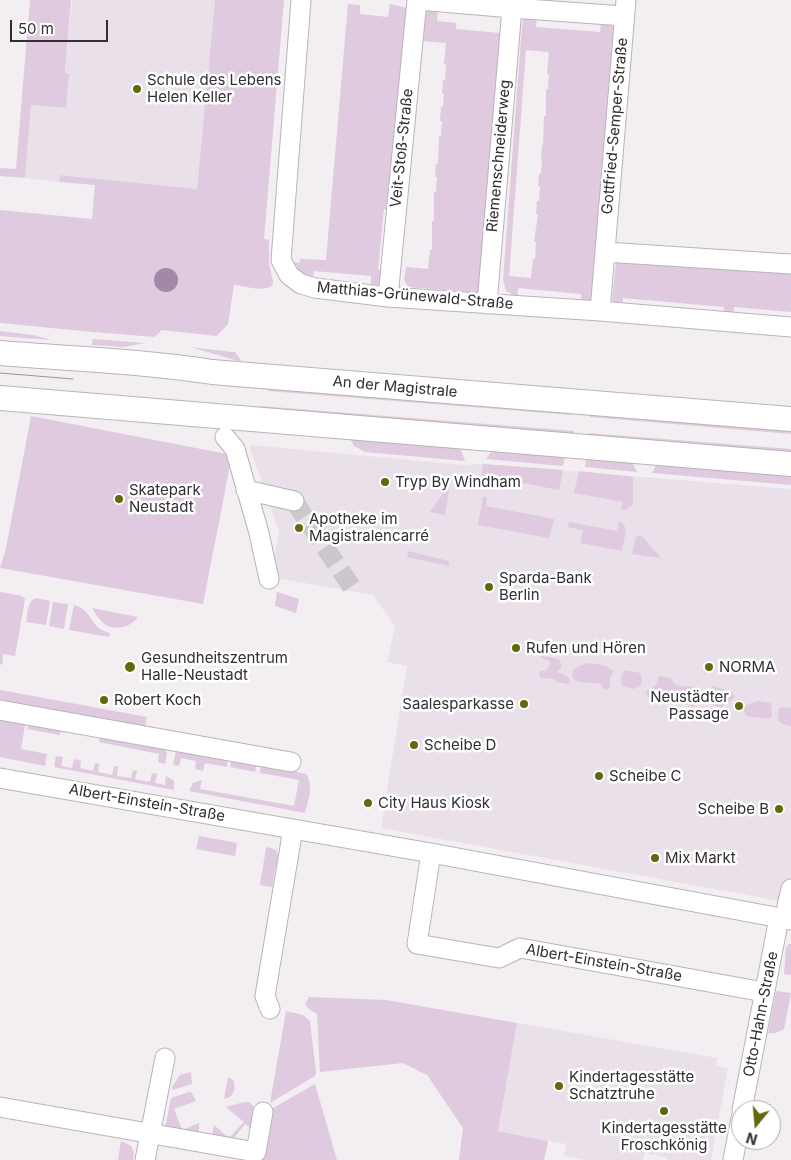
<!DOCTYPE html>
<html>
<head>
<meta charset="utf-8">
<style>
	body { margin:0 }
	#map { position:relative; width:791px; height:1160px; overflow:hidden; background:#f2eef2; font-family:Inter,sans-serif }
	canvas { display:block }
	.north { position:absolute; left:731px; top:1100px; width:50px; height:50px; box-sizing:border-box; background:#fff; border:1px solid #adacad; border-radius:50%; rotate:197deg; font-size:14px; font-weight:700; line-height:20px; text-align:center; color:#312f31 }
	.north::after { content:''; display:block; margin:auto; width:18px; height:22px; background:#63690b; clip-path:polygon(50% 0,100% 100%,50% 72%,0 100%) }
	.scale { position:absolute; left:10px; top:20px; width:98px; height:22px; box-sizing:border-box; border:2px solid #312f31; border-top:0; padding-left:6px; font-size:15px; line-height:18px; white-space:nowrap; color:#312f31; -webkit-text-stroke:4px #fff; paint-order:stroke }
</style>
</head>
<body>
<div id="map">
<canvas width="791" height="1160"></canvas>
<div class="north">N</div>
<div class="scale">50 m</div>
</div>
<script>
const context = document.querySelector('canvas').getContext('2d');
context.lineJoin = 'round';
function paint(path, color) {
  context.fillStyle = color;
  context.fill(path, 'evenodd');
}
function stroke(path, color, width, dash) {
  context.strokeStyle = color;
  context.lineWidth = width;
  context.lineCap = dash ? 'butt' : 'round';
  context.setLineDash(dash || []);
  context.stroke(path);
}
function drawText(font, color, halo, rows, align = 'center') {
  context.font = font + ' Inter,sans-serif';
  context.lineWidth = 5;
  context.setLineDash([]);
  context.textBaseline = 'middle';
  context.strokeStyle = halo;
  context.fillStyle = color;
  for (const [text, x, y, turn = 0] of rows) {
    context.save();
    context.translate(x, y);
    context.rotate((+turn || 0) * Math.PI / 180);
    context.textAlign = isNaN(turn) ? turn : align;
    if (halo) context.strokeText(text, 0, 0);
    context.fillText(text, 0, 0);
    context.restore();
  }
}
const built = new Path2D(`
	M72,0h143l-18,189 -137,-14 -1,7 -34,-4 6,-73 35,3 3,-34h-4z
	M249,445l215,20 19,-1 308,25v414l-410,-75 26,-162 -20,-4 8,-36 -22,-31 -102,-18 8,-45z
	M517,1023l200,35 -1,8 12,2 -17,92h-44v-2l-22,-5 -2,7h-57l-22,-4 2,-12 -68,-13z`);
const green = new Path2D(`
	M30,0h41l-6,73 4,1 -3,34 -35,-3 -6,73 -25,-2v-8l16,1z
	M215,0h69l-20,239 5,1v24l4,18 -1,4c-10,6 -27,0 -38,-1l-6,39 -11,12 -55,-6 -8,7 -72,-6 -82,-8v-113l92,9 3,-34 -36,-3 1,-7 137,14z
	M348,4l12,1v9l28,3 2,-13 22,5 -20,201 -8,-1 -6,61 8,2 -1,9 -6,4 -8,-1v-8l-57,-5 -1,9 -11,-7 -9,-11 7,1v-4l26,1z
	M427,8l11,1 -1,12 19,2v6l44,4 -18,260 -74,-6 -4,-7 2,-13 22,2 2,-19 2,-1v-28h2v-29h2l1,-15h-2l1,-13h2l1,-28h2l1,-15h-2l1,-14h2l1,-13 -2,-1 1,-13h2l1,-15 -2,-1 2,-21 -23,-2z
	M528,16l9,1 -1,10 64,5 1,-11 11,4 4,7 -21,263 -5,7 -9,1v-9l-63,-6 -1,9 -11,-6 -3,-11 19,-254 1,-6zM526,50l23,2 -2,22h2l-1,15h-2v27h-2l-1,29h-1l-1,13h1l-1,15 -2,1 -1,12 2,1 -1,14h-2l-1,13 2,1 -4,26 2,1 -1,17h-2l-2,19 -22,-2z
	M621,257l170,12v43l-57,-5 -1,11 -9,-1v-10l-101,-9 -1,10 -6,-3 -4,-5 4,-38z
	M0,331l33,4 18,5 -51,-4z
	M93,339l52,4 -21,4 -32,-2z
	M190,347l42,5h3l7,10z
	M269,385l305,24 -1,6 -305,-24z
	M261,406l313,25v7l-314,-25z
	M591,409l200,17v8l-201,-17z
	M31,416l201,39 -29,149 -203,-36 6,-20z
	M588,433l203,16v6l-203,-16z
	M350,438l9,2 101,8 5,13 -100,-9 -11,-6z
	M495,450l70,6 -2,10 -77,-7 5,-7z
	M586,458l46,4 5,10 -52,-5z
	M658,462l133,12v11l-139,-12z
	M483,464l80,6 -4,20 -67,-13 -2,9 -5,-2 -4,-5z
	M579,471l54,6v28l-7,5h-5l2,-8 -49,-9z
	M446,489l3,1 -4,25 -15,-3z
	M483,497h4l-1,9 68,13 -5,19 -71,-13z
	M619,521l5,4 2,5 -4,21 -42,-8 3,-13 -15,-3 1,-5 48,9z
	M641,535l20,23 -29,-4 4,-17z
	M408,551l41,10v5l-42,-9z
	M0,592l22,4 3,3 -10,57 -12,-2 -1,11 -2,-1z
	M277,592l22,7 -3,14 -21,-7z
	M36,598l14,3 -4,24 -20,-3c2,-9 1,-21 10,-24z
	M53,602l15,2 -4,25 -15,-3z
	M74,605c18,4 16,24 36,28l-1,4 -40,-7z
	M92,608l46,9c-7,11 -26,15 -36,5 -4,-4 -7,-9 -10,-14z
	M541,656l18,3 3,7 -5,6 10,4 3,4 -1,4 -11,-2 -4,-3 -13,-1 -2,-3 1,-4h6l5,-8 -3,-3 -7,-2z
	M588,663c10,1 18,2 26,8l-4,7v9l-2,3 -5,-2 -2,-4c-11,-3 -21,2 -29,-7l1,-7 6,-4z
	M625,670l15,3 2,7 -2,6 -6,3 -12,-3 -1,-9z
	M659,676l12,2c5,13 18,5 28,11 0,7 0,14 -6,18l-10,-4 -34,-4 -3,-7 10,-7z
	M712,686l18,5 5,5 -2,3 -13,9 -10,-4 -1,-3 2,-2 7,2 3,-8 -4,-3 -7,-1z
	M0,690l147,27 -3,14 -144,-27z
	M758,701l13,2 1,11 -2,5 -24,-3 -3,-7 1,-3z
	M783,707l8,1v18l-9,-2 -4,-4 1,-11z
	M0,715l26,5 -5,29 26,5 -2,12 -45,-9z
	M29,723l32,6 -1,6 -33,-6z
	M100,736l64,11 3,6 -2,11 -7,-2 1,-8 -60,-12z
	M178,749l50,8 -1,10 -22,-4 -2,8 -8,-2 1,-8 -15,-3 -2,8 -6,-1 2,-11z
	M56,756l7,1 -2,9 11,2 2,-9 7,2 -1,7 13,3 2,-8 4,1 -1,8 14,3 2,-9 4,1 -1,9 14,2 2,-8 4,1 -2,8 15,3 2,-9 5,1 -2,9 10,2 1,-9 8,5v9l-120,-23z
	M231,758l26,5 -2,9 -25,-5z
	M261,764l45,10c8,11 2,27 -1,39l-116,-22 4,-8 9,-3 -2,9 94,17 5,-26 -39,-7z
	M199,836l38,7 -2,13 -39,-7z
	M268,847l8,3 2,5 -6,32 -12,-2 6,-37z
	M789,944h2v31l-7,-1 2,-26z
	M776,991l15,2 -7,36c-6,3 -9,5 -16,4z
	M309,997l77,3 131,23 -19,108 50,10 -4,19h-85l4,-32 -36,-53 -24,-12 -83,9 -3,-58 -8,-5 -4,-5z
	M286,1011l17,4 7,6 6,52 -1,3 -45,27z
	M191,1072l1,12 -19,6 -1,-3 8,-12z
	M228,1077l6,4c2,9 -1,17 -10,18z
	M315,1084l22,76h-81l10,-48z
	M189,1092h2l5,9 -22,8 8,21 17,-7v10l-34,-5 6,-30z
	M244,1102h5l8,8 -1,23 -11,-9 -16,20 -17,-8 2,-11 15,13 15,-16 -18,-15z
	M121,1141l10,5 3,7 -1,7h-15z`);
const water = new Path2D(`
	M154 280a12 12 0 1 1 24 0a12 12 0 1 1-24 0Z`);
const minorTunnel = new Path2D(`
	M294,501l61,91`);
const minor = new Path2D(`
	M301,0l-20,260 8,15 12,9 14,4 73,9 212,14 191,16
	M419,0l93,8 112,8
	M605,252l186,12
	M388,297l29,-297
	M487,304l25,-296
	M600,311l26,-311
	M225,437l10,12 24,84 10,46
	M246,490l48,11
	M0,710l291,52
	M0,778l431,75 360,67
	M431,853l-14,91 82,14 21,-10 244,44
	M787,906l4,-17
	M270,1009l-5,-13 28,-167
	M0,1107l256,45 7,-40
	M742,1110l37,-192
	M145,1160l20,-102
	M733,1160l8,-42`);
const major = new Path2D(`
	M0,353c71,6 142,8 212,19l579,47
	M0,398l791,66`);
const tram = new Path2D(`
	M0,373l73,6`);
const markers = [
	[137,89,5,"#63690b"],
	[385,482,5,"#63690b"],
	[119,499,5,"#63690b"],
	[299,528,5,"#63690b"],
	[489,587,5,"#63690b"],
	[516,648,5,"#63690b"],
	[130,667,6,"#63690b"],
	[709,667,5,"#63690b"],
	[104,700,5,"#63690b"],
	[524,704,5,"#63690b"],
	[739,706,5,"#63690b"],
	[414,745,5,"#63690b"],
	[599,776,5,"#63690b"],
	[368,803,5,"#63690b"],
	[779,809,5,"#63690b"],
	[655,858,5,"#63690b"],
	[559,1086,5,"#63690b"],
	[664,1111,5,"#63690b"]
];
const poiNames = [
	["Schule des Lebens",147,80],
	["Helen Keller",147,97],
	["Tryp By Windham",395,482],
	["Skatepark",129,490],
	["Neustadt",129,507],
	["Apotheke im",309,519],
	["Magistralencarré",309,536],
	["Sparda-Bank",499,578],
	["Berlin",499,595],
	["Rufen und Hören",526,648],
	["Gesundheitszentrum",141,658],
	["Halle-Neustadt",141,675],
	["NORMA",719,667],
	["Neustädter",729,697,"right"],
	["Passage",729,714,"right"],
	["Robert Koch",114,700],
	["Saalesparkasse",514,704,"right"],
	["Scheibe D",424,745],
	["Scheibe C",609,776],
	["City Haus Kiosk",378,803],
	["Scheibe B",769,809,"right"],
	["Mix Markt",665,858],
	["Kindertagesstätte",569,1077],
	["Schatztruhe",569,1094],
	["Kindertagesstätte",664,1128,"center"],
	["Froschkönig",664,1145,"center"]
];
const streetNames = [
	["Gottfried-Semper-Straße",615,126,-85],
	["Veit-Stoß-Straße",402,148,-84],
	["Riemenschneiderweg",499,156,-85],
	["Matthias-Grünewald-Straße",415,296,5],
	["An der Magistrale",395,387,5],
	["Albert-Einstein-Straße",147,803,10],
	["Albert-Einstein-Straße",604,963,10],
	["Otto-Hahn-Straße",761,1014,-79]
];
paint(built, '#e9e0ea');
paint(green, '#dfcae0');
paint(water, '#a588a8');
stroke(minorTunnel, '#cbc8cb', 19, [19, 9]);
stroke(minor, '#b8b4b8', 21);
stroke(major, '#b8b4b8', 26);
stroke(minor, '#fff', 19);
stroke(major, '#fff', 24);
stroke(tram, '#999699', 1);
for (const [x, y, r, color] of markers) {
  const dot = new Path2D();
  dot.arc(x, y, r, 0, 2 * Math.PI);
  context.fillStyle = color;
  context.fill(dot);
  stroke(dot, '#fff', 2);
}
drawText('15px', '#312f31', '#fff', poiNames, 'left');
drawText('15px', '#312f31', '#fff', streetNames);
</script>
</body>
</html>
